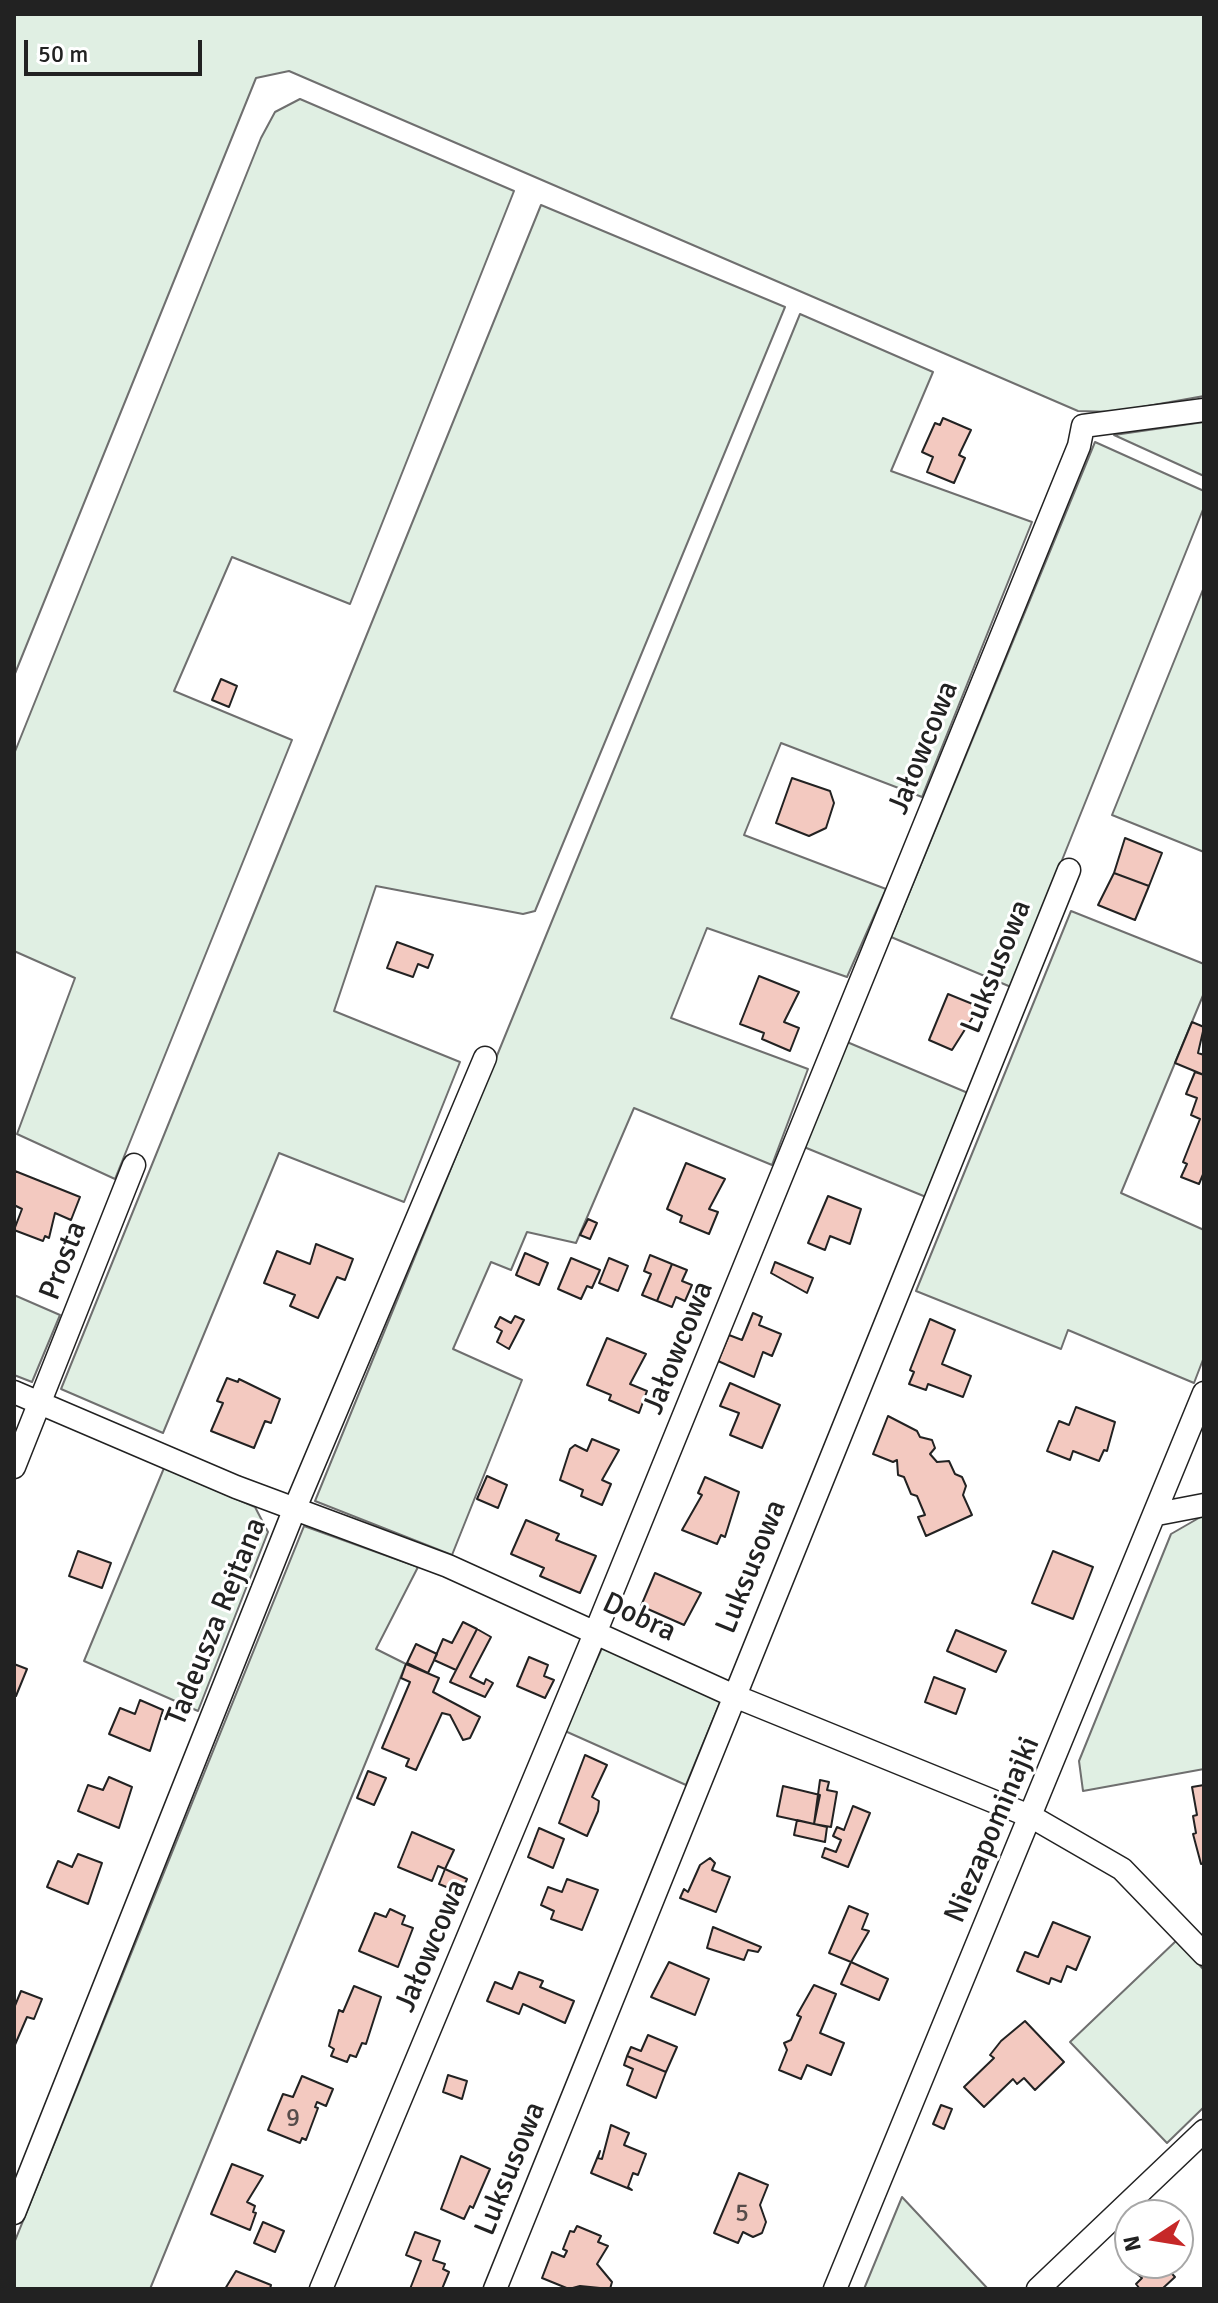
<!DOCTYPE html>
<html>
<head>
<meta charset="utf-8">
<style>
	body { margin:0 }
	#map { position:relative; width:1218px; height:2303px; overflow:hidden; background:#fff; font-family:Signika,sans-serif }
	canvas { display:block }
	.frame { position:absolute; inset:0; border:16px solid #222; pointer-events:none }
	.north { position:absolute; left:1114px; top:2199px; width:80px; height:80px; box-sizing:border-box; background:#fff; border:2px solid #a7a7a7; border-radius:50%; rotate:258deg; font-size:22px; font-weight:700; line-height:32px; text-align:center; color:#222 }
	.north::after { content:''; display:block; margin:auto; width:28px; height:36px; background:#c62828; clip-path:polygon(50% 0,100% 100%,50% 72%,0 100%) }
	.scale { position:absolute; left:24px; top:40px; width:178px; height:36px; box-sizing:border-box; border:4px solid #222; border-top:0; padding-left:10px; font-size:24px; line-height:28px; white-space:nowrap; color:#222; -webkit-text-stroke:6px #fff; paint-order:stroke }
</style>
</head>
<body>
<div id="map">
<canvas width="1218" height="2303"></canvas>
<div class="frame"></div>
<div class="north">N</div>
<div class="scale">50 m</div>
</div>
<script>
const context = document.querySelector('canvas').getContext('2d');
context.lineJoin = 'round';
function paint(path, color) {
  context.fillStyle = color;
  context.fill(path, 'evenodd');
}
function stroke(path, color, width, dash) {
  context.strokeStyle = color;
  context.lineWidth = width;
  context.lineCap = dash ? 'butt' : 'round';
  context.setLineDash(dash || []);
  context.stroke(path);
}
function drawText(font, color, halo, rows, align = 'center') {
  context.font = font + ' Signika,sans-serif';
  context.lineWidth = 6;
  context.setLineDash([]);
  context.textBaseline = 'middle';
  context.strokeStyle = halo;
  context.fillStyle = color;
  for (const [text, x, y, turn = 0] of rows) {
    context.save();
    context.translate(x, y);
    context.rotate((+turn || 0) * Math.PI / 180);
    context.textAlign = isNaN(turn) ? turn : align;
    if (halo) context.strokeText(text, 0, 0);
    context.fillText(text, 0, 0);
    context.restore();
  }
}
const green = new Path2D(`
	M14,14h1190v382l-90,16 -36,-1 -789,-340 -33,7 -242,598z
	M300,99l214,92 -164,413 -118,-47 -58,134 118,49 -177,439 -98,-45 58,-156 -61,-27v-197l247,-616 14,-26z
	M541,205l244,102 -250,604 -12,3 -147,-28 -42,125 126,51 -56,140 -125,-49 -116,280 -102,-44z
	M800,314l133,58 -42,99 141,51 -110,275 -141,-54 -37,92 142,54 -39,88 -140,-49 -36,90 137,51 -36,96 -138,-57 -58,135 -49,-11 -16,38 -20,-8 -38,87 69,31 -70,175 -137,-54z
	M1204,422v54l-90,-41z
	M1095,442l109,49v16l-193,480 -120,-50z
	M1204,587v265l-92,-37z
	M1071,911l133,53v29l-83,200 83,37v127l-10,26 -126,-53 -7,19 -145,-58z
	M847,1042l121,51 -42,104 -122,-50z
	M14,1295l46,20 -28,67 -18,-7z
	M164,1468l91,39 13,25 -70,179 -114,-50z
	M1204,1515v254l-121,22 -4,-30 92,-227z
	M304,1526l114,41 -42,82 30,15 -256,625h-136v-46z
	M602,1648l119,52 -35,85 -121,-54z
	M1177,1940l27,30v137l-37,36 -97,-101z
	M902,2197l86,92h-124z`);
const building = new Path2D(`
	M943,418l28,12 -12,25 6,3 -11,25 -27,-11 6,-15 -11,-5 13,-29 5,2z
	M221,679l16,7 -8,21 -17,-7z
	M792,778l38,13 4,12 -8,25 -17,8 -33,-13z
	M1125,838l37,15 -13,33 -35,-13z
	M1114,873l35,13 -14,34 -37,-15z
	M397,942l36,13 -5,13 -10,-4 -5,13 -26,-9z
	M759,976l40,16 -15,30 15,6 -9,23 -28,-12 2,-6 -24,-9z
	M948,994l27,11 1,7 -24,38 -23,-10z
	M1192,1022l12,5 -6,26 6,2v20l-29,-12z
	M1195,1072l9,3v97l-5,12 -18,-7 6,-13 -4,-2 17,-43 -9,-4 6,-17 -11,-4z
	M686,1163l39,16 -16,30 9,3 -9,22 -29,-12 2,-6 -15,-7z
	M15,1171l65,26 -9,23 -16,-7 -6,25 -4,-2 -2,5 -29,-11 8,-21 -8,-4z
	M828,1196l33,13 -11,35 -20,-8 -5,14 -17,-7z
	M588,1219l9,4 -7,16 -10,-4z
	M316,1244l37,15 -8,21 -8,-3 -19,41 -28,-12 5,-11 -31,-12 13,-32 33,13z
	M525,1253l23,10 -9,22 -23,-10z
	M650,1255l22,9 -15,37 -15,-6 9,-21 -7,-3z
	M571,1258l29,12 -8,18 -5,-2 -6,13 -23,-10z
	M609,1258l19,8 -10,25 -19,-8z
	M775,1262l38,16 -6,15 -36,-20z
	M672,1264l15,6 -5,11 10,4 -7,16 -9,-4 -4,10 -15,-6z
	M753,1313l9,4 -3,8 22,9 -9,22 -9,-4 -9,25 -36,-16 11,-26 13,5z
	M515,1316l9,4 -15,29 -12,-7 5,-11 -7,-4 5,-10 11,6z
	M930,1319l25,11 -13,34 29,12 -8,21 -35,-13 -2,6 -17,-6 5,-12 -4,-2z
	M607,1338l39,16 -16,30 17,7 -8,22 -30,-13 2,-5 -24,-10z
	M227,1378l11,4 1,-3 41,20 -9,24 -6,-2 -11,27 -43,-17 12,-28 -6,-2z
	M730,1383l50,22 -18,43 -32,-13 9,-22 -19,-7z
	M1076,1407l39,15 -8,29 -3,-1 -5,11 -26,-10 -3,9 -23,-9 12,-30 10,4z
	M888,1416l29,15 3,6 12,3 3,8 -5,6 7,8 12,-1 6,13 7,3 4,9 -3,9 9,20 -46,21 -8,-19 7,-2 -8,-19 -6,-2 -7,-17 -6,-2 -1,-15 -4,2 -20,-8z
	M592,1439l27,11 -17,30 9,4 -9,21 -21,-9 2,-6 -23,-10 10,-31 5,-4 12,6z
	M487,1476l20,9 -9,23 -21,-9z
	M705,1477l34,15 -14,45 -4,-2 -4,9 -35,-14 20,-35 -4,-2z
	M526,1520l33,14 -3,6 40,16 -16,37 -40,-17 4,-8 -33,-14z
	M78,1551l33,12 -9,25 -33,-12z
	M1053,1551l40,16 -20,52 -41,-16z
	M655,1573l46,20 -17,32 -43,-19z
	M463,1622l14,7 -21,41 -22,-10 9,-21 9,4z
	M477,1629l14,8 -21,40 14,7 2,-5 7,4 -8,14 -35,-15z
	M956,1630l50,21 -10,21 -49,-21z
	M416,1644l21,10 -9,19 -21,-10z
	M529,1657l19,8 -4,11 10,4 -9,18 -28,-12z
	M14,1664l13,5 -11,27 -2,-1z
	M406,1664l33,14 -6,14 47,25 -10,21 -7,2 -13,-25 -8,-2 -26,57 -10,-4 3,-7 -27,-11 28,-66 -9,-4z
	M934,1677l31,12 -9,25 -31,-12z
	M140,1700l23,10 -13,41 -41,-17 11,-26 15,6z
	M585,1755l22,10 -15,32 7,4 -1,10 -11,25 -28,-13z
	M368,1771l18,7 -12,27 -17,-7z
	M109,1777l23,10 -13,41 -41,-17 10,-26 15,5z
	M820,1780l9,2 -2,8 10,2 -6,35 -17,-3z
	M1204,1785v78l-3,1 -8,-30 3,-1 -3,-17 4,-1 -5,-28z
	M783,1786l37,9 -6,29 -37,-8z
	M853,1806l17,7 -22,54 -26,-10 3,-9 11,4 5,-12 -8,-4 4,-9 7,3z
	M797,1820l30,7 -2,15 -31,-7z
	M539,1828l25,11 -11,29 -25,-11z
	M412,1832l42,18 -9,19 -7,-3 -6,15 -34,-14z
	M78,1854l24,9 -14,41 -41,-17 11,-26 14,6z
	M710,1858l5,5 -3,7 18,7 -14,35 -36,-14 4,-9 4,3 12,-27z
	M445,1869l22,10 -6,14 -22,-9z
	M567,1879l31,11 -16,40 -31,-11 3,-8 -13,-6 7,-18 14,5z
	M849,1906l19,8 -6,15 7,2 -18,31 -22,-9z
	M390,1909l15,7 -3,8 11,4 -15,39 -39,-16 16,-38 11,4z
	M1053,1922l37,15 -14,33 -9,-4 -6,16 -10,-4 -2,6 -32,-13 8,-19 13,5z
	M713,1927l48,20 -3,5 -10,-2 -4,10 -37,-12z
	M669,1962l40,17 -14,36 -44,-18z
	M851,1962l37,17 -9,21 -38,-16z
	M519,1972l24,9 -3,6 34,14 -9,22 -42,-19 -4,10 -32,-13 8,-19 17,7z
	M814,1985l22,9 -16,39 24,10 -13,32 -24,-10 -6,14 -22,-9 8,-20 -3,-7 7,-3 10,-23 -4,-2z
	M354,1986l27,11 -15,47 -4,-1 -6,14 -6,-2 -3,7 -16,-6 3,-7 -5,-3 10,-36 4,2z
	M21,1991l21,8 -8,20 -7,-2 -13,30v-39z
	M1025,2021l39,41 -29,28 -11,-12 -7,6 -4,-5 -29,28 -20,-20 30,-29 -4,-3 11,-14z
	M648,2035l29,12 -11,25 -39,-16 4,-9 10,4z
	M627,2056l39,16 -10,26 -29,-13 6,-16 -9,-4z
	M448,2075l19,6 -5,18 -19,-7z
	M302,2076l31,13 -7,17 -9,-4 -2,5 3,1 -12,32 -4,-2 -2,5 -32,-13 15,-36 10,3z
	M941,2105l11,4 -8,20 -11,-5z
	M611,2125l18,8 -5,12 22,9 -8,21 -5,-2 -5,14 4,3 -41,-17 9,-22 -2,7 4,1z
	M461,2156l29,13 -17,39 -3,-2 -6,13 -23,-10z
	M232,2164l31,12 -16,26 8,4 -2,6 3,1 -6,17 -39,-16z
	M739,2173l29,12 -8,20 6,17 -4,11 -9,4 -10,-5 -5,11 -24,-10z
	M263,2222l21,9 -9,21 -21,-9z
	M577,2226l24,10 -3,6 10,4 -11,18 15,18 -2,7 -30,-3 -11,3 -27,-11 10,-26 12,5 3,-6 -4,-2 7,-18 4,1z
	M415,2232l25,9 -7,19 12,4 -2,5 6,3 -7,17h-32l11,-28 -15,-6z
	M1142,2263h20l13,14 -13,12h-22l-4,-5 6,-6 -8,-7z
	M236,2271l35,14 -1,4h-45z`);
const minor = new Path2D(`
	M14,1392l222,95 212,79 284,129 300,122 90,52 82,85
	M14,1467l120,-302
	M1157,1514l47,-9
	M14,2213l281,-705 190,-450
	M321,2289l275,-658 483,-1185 4,-20 121,-16
	M495,2289l574,-1419
	M835,2289l369,-896
	M1038,2289l166,-158`);
const numberNames = [
	["9",293,2119],
	["5",742,2214]
];
const streetNames = [
	["Jałowcowa",924,748,-68],
	["Luksusowa",997,967,-68],
	["Prosta",64,1261,-69],
	["Jałowcowa",679,1348,-68],
	["Luksusowa",752,1567,-68],
	["Dobra",639,1618,25],
	["Tadeusza Rejtana",217,1622,-68],
	["Niezapominajki",993,1830,-67],
	["Jałowcowa",432,1946,-67],
	["Luksusowa",511,2169,-68]
];
paint(green, '#e0efe3');
stroke(green, '#6f6f6f', 2);
paint(building, '#f3c9c0');
stroke(building, '#222', 2);
stroke(minor, '#222', 25);
stroke(minor, '#fff', 22);
drawText('26px', '#564c4a', null, numberNames);
drawText('30px', '#222', '#fff', streetNames);
</script>
</body>
</html>
